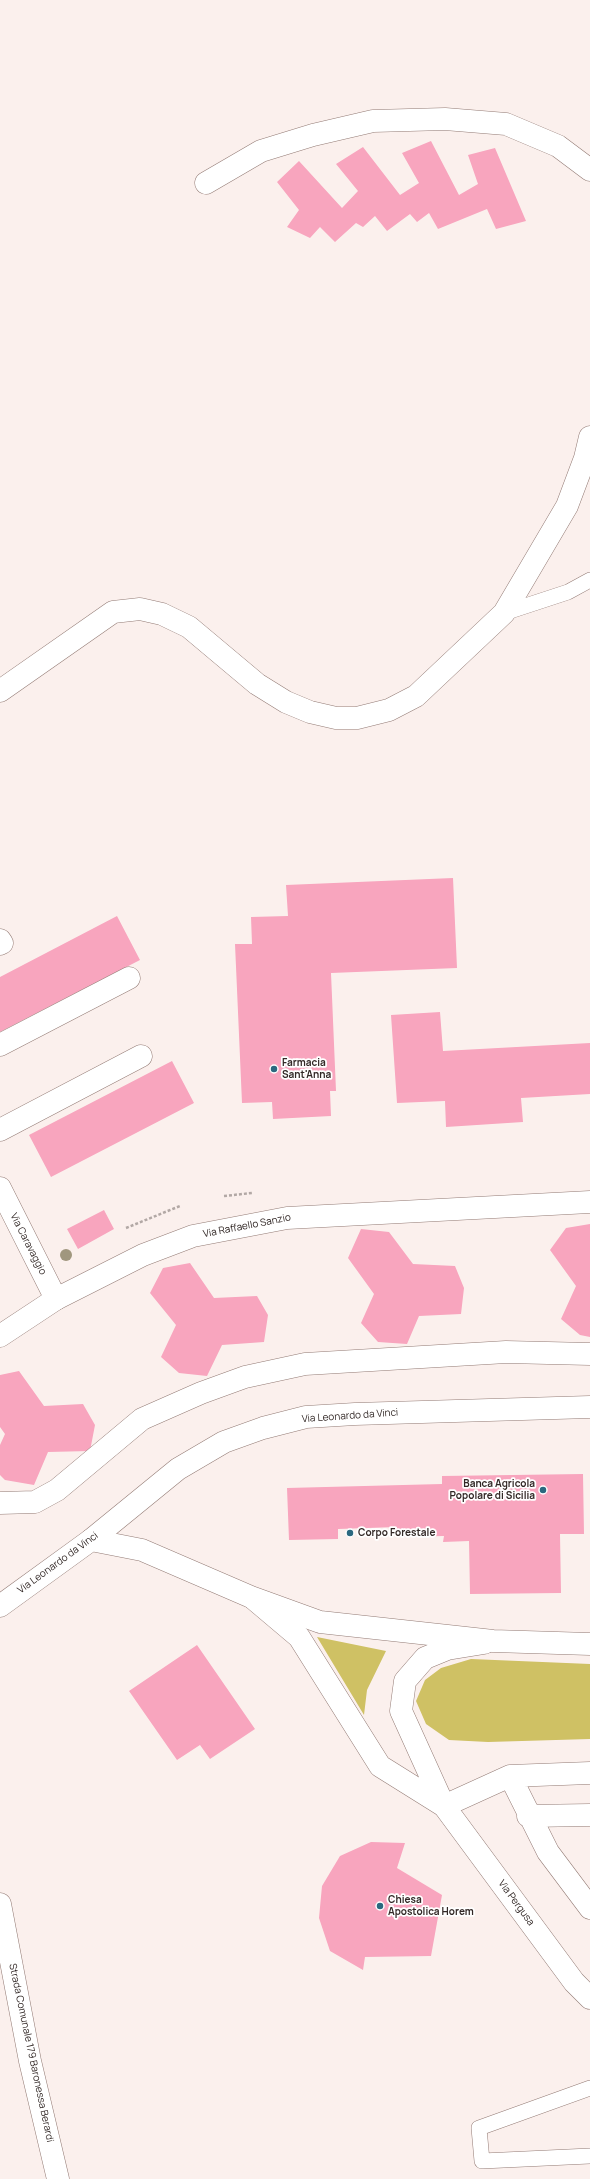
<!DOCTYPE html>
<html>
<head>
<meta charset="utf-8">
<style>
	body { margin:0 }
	canvas { display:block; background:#fbf0ed }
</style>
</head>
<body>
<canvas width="590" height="2179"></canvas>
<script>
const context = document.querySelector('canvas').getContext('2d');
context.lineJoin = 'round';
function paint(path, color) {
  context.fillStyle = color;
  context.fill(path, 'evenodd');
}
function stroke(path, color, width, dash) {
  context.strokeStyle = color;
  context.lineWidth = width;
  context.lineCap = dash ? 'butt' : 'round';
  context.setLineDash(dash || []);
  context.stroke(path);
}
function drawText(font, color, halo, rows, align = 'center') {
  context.font = font + ' Manrope,sans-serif';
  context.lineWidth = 3.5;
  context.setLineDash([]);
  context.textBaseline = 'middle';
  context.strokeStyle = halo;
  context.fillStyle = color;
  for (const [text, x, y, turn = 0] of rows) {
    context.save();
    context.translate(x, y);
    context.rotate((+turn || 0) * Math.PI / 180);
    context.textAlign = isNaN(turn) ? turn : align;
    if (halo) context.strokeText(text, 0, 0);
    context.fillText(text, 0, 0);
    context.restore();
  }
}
const green = new Path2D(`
	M317,1637l69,14 -19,39 -3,25z
	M471,1659l119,5v75l-102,3 -39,-2 -23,-16 -10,-23 9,-21 16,-12z`);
const building = new Path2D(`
	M431,141l28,54 19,-11 -10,-29 27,-7 31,73 -30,8 -9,-20 -49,20 -9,-16 -12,9 -7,-8 -23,17 -12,-15 -12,11 -7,-4 -21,19 -15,-15 -10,11 -23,-11 12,-17 -22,-28 22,-21 43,47 16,-17 -22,-27 27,-17 37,48 19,-12 -17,-30z
	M453,878l4,90 -126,5 5,118h-6l1,25 -58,3 -1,-17 -30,1 -7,-159h17l-1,-27 37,-1 -2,-31z
	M117,916l23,44 -140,72v-55z
	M440,1012l3,39 147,-8v51l-69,4 2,24 -77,5 -1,-26 -48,2 -6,-88z
	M172,1061l22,42 -143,74 -22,-42z
	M104,1210l10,19 -36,20 -11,-20z
	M590,1224v113l-10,-2 -19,-16 15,-33 -26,-36 16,-22z
	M361,1229l28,3 24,32 42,2 9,22 -3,26 -42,2 -12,28 -29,-2 -17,-19 13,-29 -26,-36z
	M190,1263l24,35 43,-2 11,19 -4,27 -42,3 -15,31 -28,-3 -18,-16 15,-32 -26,-32 13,-25z
	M19,1371l25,35 39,-2 12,21 -5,26 -42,1 -14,33 -29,-5 -5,-5v-30l5,-11 -5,-7v-52z
	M583,1474l1,60h-24l1,59 -91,1 -1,-53 -26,1 1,-6 -47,1v-10l-59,2v10l-49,1 -2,-52 155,-4v-8z
	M197,1645l58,84 -45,30 -10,-14 -23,15 -48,-69z
	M371,1842l34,1 -8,25 45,27 -11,61 -66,1 -2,13 -33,-19 -11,-33 3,-32 18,-30z`);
const path = new Path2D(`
	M224,1196l28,-3
	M126,1228l54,-22`);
const lane = new Path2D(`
	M504,613l64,-21 22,-12
	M590,2088l-111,40 3,33 108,-5`);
const street = new Path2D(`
	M206,183l55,-32 52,-16 60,-14 72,-2 61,5 52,22 32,24
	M0,691l113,-79 27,-3 22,5 27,13 68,57 29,18 24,10 26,6h21l32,-8 27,-14 88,-83 63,-107 18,-48 5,-21
	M0,940l2,3 -2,1
	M0,1045l129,-67
	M0,1130l141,-74
	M0,1188l56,111
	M0,1503l35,-1 22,-12 85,-71 59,-26 44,-16 60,-13 201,-12 84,2
	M91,1540l87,-71 46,-27 39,-14 43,-11 49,-3 235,-7
	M510,1776l38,76 42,56
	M444,1806l66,-30 80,-3
	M528,1816l62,-1
	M0,1904l30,157 28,118`);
const secondary = new Path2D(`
	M254,1599l45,38 81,129 64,40
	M484,1643l-37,6 -22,9 -20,23 -4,30 43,95 130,176 16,16`);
const primary = new Path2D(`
	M0,1336l56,-37 87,-44 50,-19 94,-18 303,-16
	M0,1606l91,-66 51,10 109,47 69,25 173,19 97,3`);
const trees = [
	[66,1255]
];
const markers = [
	[274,1069,4,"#2b687f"],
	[543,1490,4,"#2b687f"],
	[350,1533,4,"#2b687f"],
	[380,1906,4,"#2b687f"]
];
const poiNames = [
	["Farmacia",282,1063],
	["Sant'Anna",282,1075],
	["Banca Agricola",535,1484,"right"],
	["Popolare di Sicilia",535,1496,"right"],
	["Corpo Forestale",358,1533],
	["Chiesa",388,1900],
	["Apostolica Horem",388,1912]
];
const streetNames = [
	["Via Raffaello Sanzio",247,1226,-11],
	["Via Caravaggio",28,1244,63],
	["Via Leonardo da Vinci",350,1416,-4],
	["Via Leonardo da Vinci",58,1563,-36],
	["Via Pergusa",516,1903,54],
	["Strada Comunale 179 Baronessa Berardi",31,2053,78]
];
paint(green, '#cfc164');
paint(building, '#f8a5be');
stroke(lane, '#937b75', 16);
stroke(street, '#937b75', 23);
stroke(secondary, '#937b75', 23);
stroke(primary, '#937b75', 23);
stroke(path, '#b2a8a5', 2.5, [3, 2]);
stroke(lane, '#fff', 15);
stroke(street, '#fff', 22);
stroke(secondary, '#fff', 22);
stroke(primary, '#fff', 22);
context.fillStyle = '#a0977e';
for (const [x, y] of trees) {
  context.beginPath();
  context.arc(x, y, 6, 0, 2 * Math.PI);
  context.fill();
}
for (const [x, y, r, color] of markers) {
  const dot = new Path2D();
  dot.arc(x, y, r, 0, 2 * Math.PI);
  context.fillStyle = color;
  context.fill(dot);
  stroke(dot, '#fff', 1.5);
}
drawText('bold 10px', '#322826', '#fff', poiNames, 'left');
drawText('10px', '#322826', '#fff', streetNames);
</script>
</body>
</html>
